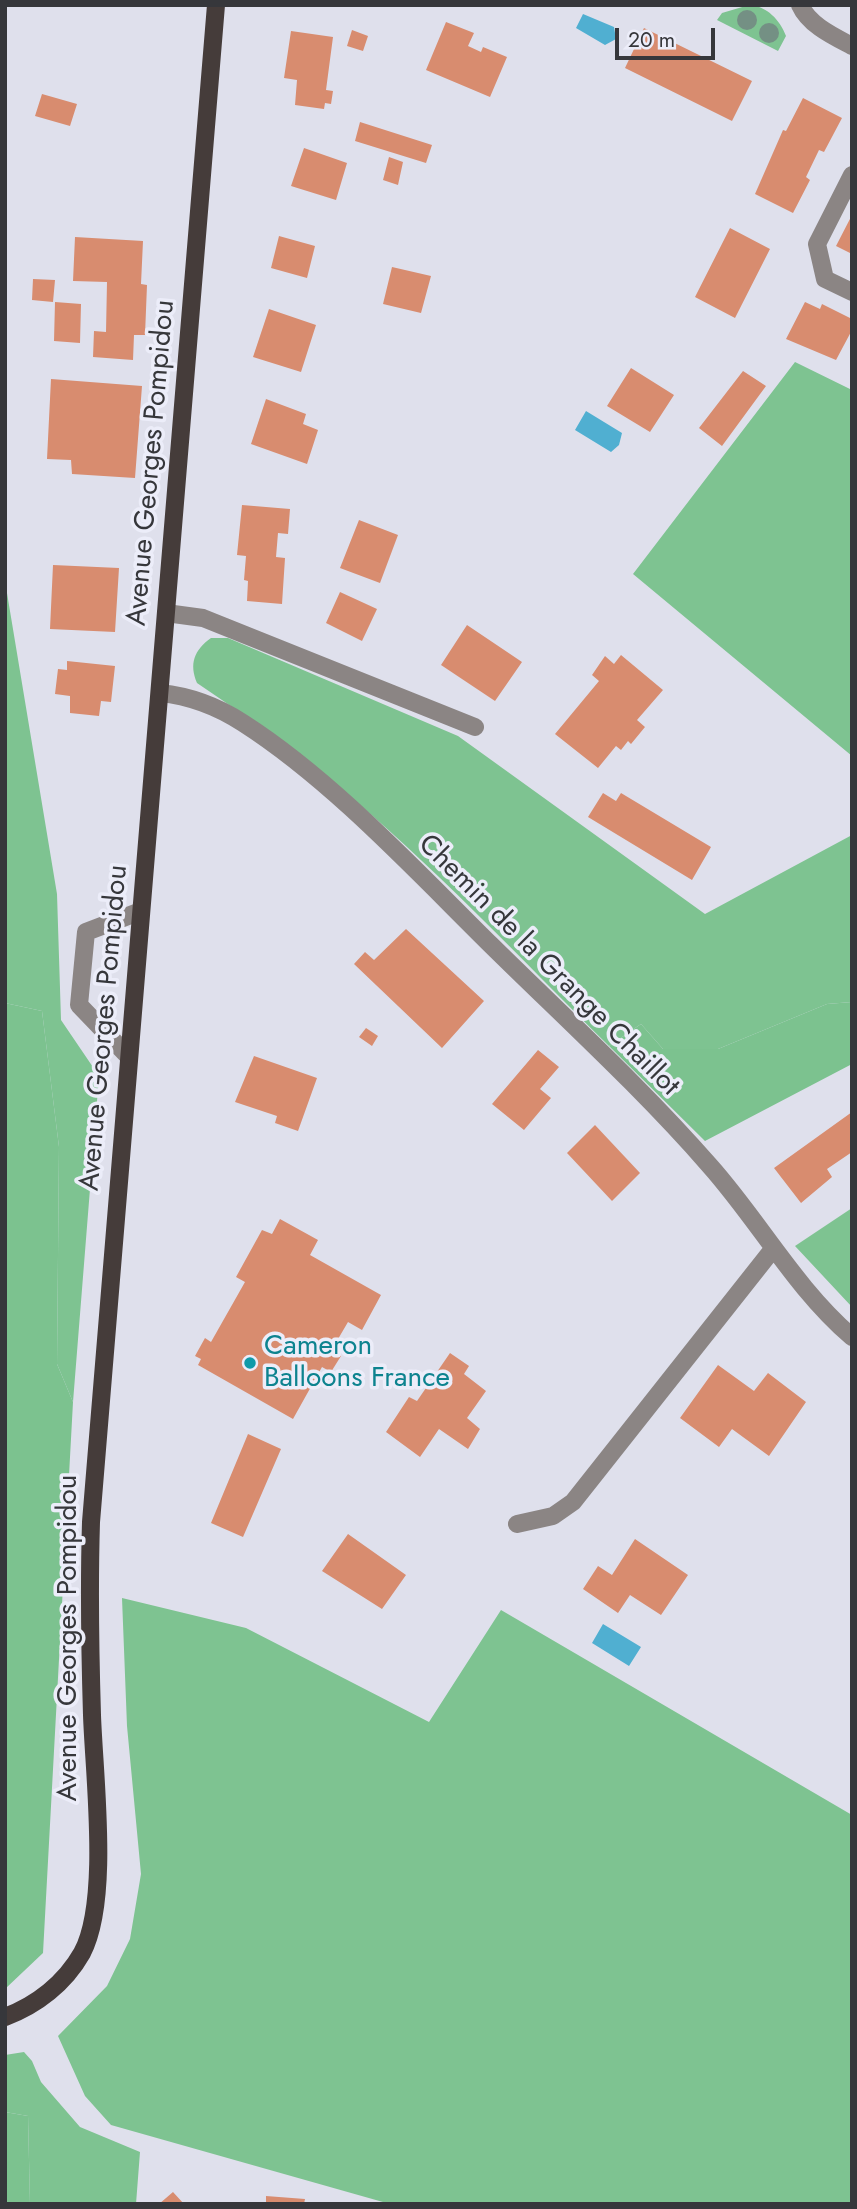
<!DOCTYPE html>
<html>
<head>
<meta charset="utf-8">
<style>
	body { margin:0 }
	#map { position:relative; width:857px; height:2209px; overflow:hidden; background:#dfe0ec; font-family:Jost,sans-serif }
	canvas { display:block }
	.frame { position:absolute; inset:0; border:7px solid #36373b; pointer-events:none }
	.scale { position:absolute; left:615px; top:28px; width:100px; height:32px; box-sizing:border-box; border:4px solid #36373b; border-top:0; padding-left:9px; font-size:21px; line-height:24px; white-space:nowrap; color:#36373b; -webkit-text-stroke:5px #ecedf9; paint-order:stroke }
</style>
</head>
<body>
<div id="map">
<canvas width="857" height="2209"></canvas>
<div class="frame"></div>
<div class="scale">20 m</div>
</div>
<script>
const context = document.querySelector('canvas').getContext('2d');
context.lineJoin = 'round';
function paint(path, color) {
  context.fillStyle = color;
  context.fill(path, 'evenodd');
}
function stroke(path, color, width, dash) {
  context.strokeStyle = color;
  context.lineWidth = width;
  context.lineCap = dash ? 'butt' : 'round';
  context.setLineDash(dash || []);
  context.stroke(path);
}
function drawText(font, color, halo, rows, align = 'center') {
  context.font = font + ' Jost,sans-serif';
  context.lineWidth = 7;
  context.setLineDash([]);
  context.textBaseline = 'middle';
  context.strokeStyle = halo;
  context.fillStyle = color;
  for (const [text, x, y, turn = 0] of rows) {
    context.save();
    context.translate(x, y);
    context.rotate((+turn || 0) * Math.PI / 180);
    context.textAlign = isNaN(turn) ? turn : align;
    if (halo) context.strokeText(text, 0, 0);
    context.fillText(text, 0, 0);
    context.restore();
  }
}
const green = new Path2D(`
	M749,5c18,1 31,15 37,31l-8,15 -61,-31 5,-7z
	M795,362l57,28v366l-219,-182z
	M5,581l52,313 4,126 38,56 -26,326 -16,-38 2,-217 -17,-136 -37,-8z
	M211,638h17l230,98 247,178 147,-79v167l-25,2 -109,45h-55l-22,-25 -32,22c-89,-88 -177,-182 -274,-262 -44,-37 -91,-69 -138,-101 -8,-19 -3,-33 14,-45z
	M852,1208v99l-57,-61z
	M122,1598l124,30 183,94 72,-112 351,205v389h-462l-279,-79 -26,-29 -27,-60 49,-50 23,-47 11,-65 -14,-148z
	M24,2052l8,9 9,21 39,45 60,25 -4,52h-106l-2,-88 -23,-4v-57z`);
const forest = new Path2D(`
	M852,1002v62l-147,77 -96,-95 32,-22 22,25h55l109,-45z
	M5,1003l37,8 17,136 -2,217 16,38 -30,551 -38,36z
	M5,2112l23,4 2,88h-25z`);
const water = new Path2D(`
	M583,14l31,13 2,12 -11,6 -29,-17z
	M586,411l36,22 -3,12 -8,7 -36,-22z
	M603,1624l38,23 -12,19 -37,-23z`);
const building = new Path2D(`
	M446,22l28,11 -6,13 13,6 2,-5 24,10 -17,40 -64,-27z
	M644,28l108,53 -20,40 -107,-53z
	M352,30l16,6 -5,15 -16,-5z
	M291,31l42,6 -7,53 7,1 -2,13 -6,-1 -1,6 -29,-4 2,-25 -13,-2z
	M42,94l35,10 -7,22 -35,-10z
	M803,98l39,20 -18,34 -5,-2 -13,27 4,3 -17,33 -38,-19 28,-64 3,1z
	M360,122l72,23 -6,18 -71,-22z
	M304,148l43,15 -11,37 -45,-14z
	M389,157l14,5 -5,23 -15,-5z
	M852,215v39l-16,-8z
	M730,228l40,21 -35,69 -40,-21z
	M279,236l36,10 -8,32 -36,-10z
	M75,237l68,4 -2,43 6,1 -2,50h-11l-1,25 -40,-3 1,-26 12,1 1,-50 -34,-1z
	M392,267l39,9 -10,37 -38,-9z
	M33,279l22,1 -2,22 -21,-2z
	M55,302l26,2 -1,39 -26,-2z
	M805,302l15,7 2,-5 30,15v11l-16,30 -50,-21z
	M269,309l47,16 -15,47 -48,-15z
	M631,368l43,27 -24,37 -43,-26z
	M743,371l23,15 -44,60 -23,-18z
	M51,379l91,7 -7,92 -63,-4 -1,-14 -24,-1z
	M266,399l40,15 -3,10 15,6 -11,34 -56,-20z
	M242,505l48,4 -2,25 -10,-1 -2,24 9,1 -3,46 -35,-3 1,-20 -4,-1 2,-24 -9,-1z
	M359,520l39,15 -18,48 -40,-15z
	M53,565l66,3 -4,64 -65,-3z
	M340,592l37,17 -15,32 -36,-18z
	M467,625l55,37 -27,39 -54,-36z
	M621,655l42,35 -26,30 8,7 -14,17 -3,-3 -7,9 -5,-4 -18,22 -43,-34 44,-53 -7,-6 13,-19 9,8z
	M67,661l48,5 -4,36 -10,-1 -2,15 -29,-3v-17l-15,-2 3,-25 9,1z
	M603,793l13,8 5,-8 90,54 -19,33 -104,-63z
	M406,929l78,72 -42,47 -88,-84 11,-12 9,8z
	M366,1028l12,8 -6,10 -13,-9z
	M538,1050l21,17 -19,22 11,9 -27,32 -32,-26z
	M254,1056l63,22 -19,53 -23,-8 2,-7 -42,-14z
	M852,1112v40l-25,17 5,8 -31,26 -27,-35z
	M595,1125l45,48 -28,28 -45,-48z
	M280,1219l38,21 -8,15 71,40 -19,35 -14,-8 -17,29 10,5 -10,16 -9,-5 -29,52 -95,-54 3,-6 -6,-3 10,-18 6,4 34,-60 -9,-5 26,-47 10,4z
	M450,1353l19,13 -5,8 22,17 -19,27 13,11 -12,20 -29,-20 -19,28 -34,-25 23,-35 8,4z
	M718,1365l36,26 14,-18 38,29 -37,54 -37,-27 -13,18 -39,-29z
	M248,1434l33,15 -38,88 -32,-14z
	M348,1534l58,41 -24,34 -60,-38z
	M635,1539l53,36 -27,40 -31,-20 -12,18 -35,-24 15,-23 14,9z
	M173,2192l11,12h-25z
	M266,2196l39,3 -1,5h-38z`);
const minor = new Path2D(`
	M800,5c9,20 33,31 52,41
	M852,175l-35,69 8,35 27,13
	M166,613l37,5 272,109
	M160,693c30,3 57,13 83,30 89,57 172,147 248,222 74,73 151,143 219,221 49,55 85,122 142,171
	M129,1057l-50,-52 7,-73 55,-21
	M517,1524l36,-8 20,-14 200,-253`);
const major = new Path2D(`
	M5,2017c32,-12 60,-34 77,-64 28,-52 12,-177 10,-238 -2,-65 -3,-128 -1,-193l125,-1517`);
const trees = [
	[747,20],
	[769,33]
];
const markers = [
	[250,1363,7,"#0f9aa8"]
];
const streetNames = [
	["Avenue Georges Pompidou",152,463,-85],
	["Chemin de la Grange Chaillot",548,966,45],
	["Avenue Georges Pompidou",105,1028,-85],
	["Avenue Georges Pompidou",69,1638,-90]
];
const cultureNames = [
	["Cameron",264,1347],
	["Balloons France",264,1379]
];
paint(green, '#7ec391');
paint(forest, '#7cc28f');
paint(water, '#50afd1');
paint(building, '#d88c6f');
stroke(minor, '#8b8584', 18);
stroke(major, '#453c3a', 18);
context.fillStyle = '#749084';
for (const [x, y] of trees) {
  context.beginPath();
  context.arc(x, y, 10, 0, 2 * Math.PI);
  context.fill();
}
for (const [x, y, r, color] of markers) {
  const dot = new Path2D();
  dot.arc(x, y, r, 0, 2 * Math.PI);
  context.fillStyle = color;
  context.fill(dot);
  stroke(dot, '#ecedf9', 2.5);
}
drawText('28px', '#36373b', '#ecedf9', streetNames);
drawText('28px', '#0d838f', '#ecedf9', cultureNames, 'left');
</script>
</body>
</html>
